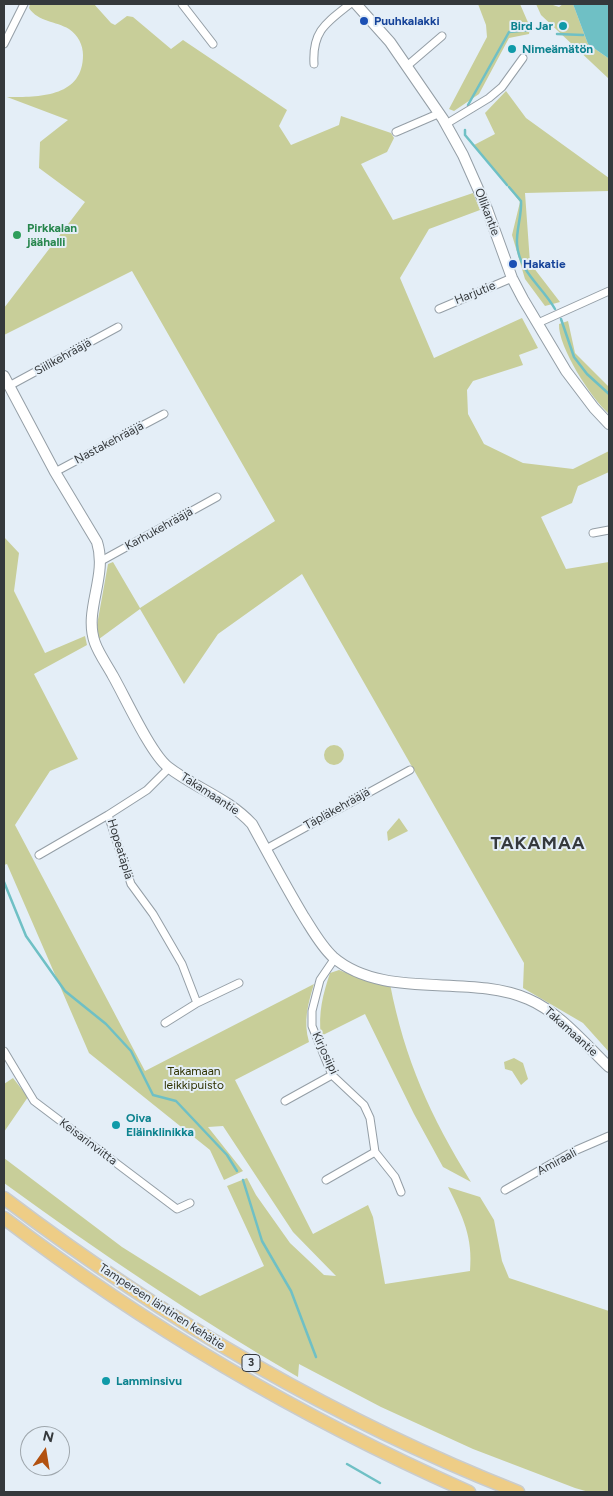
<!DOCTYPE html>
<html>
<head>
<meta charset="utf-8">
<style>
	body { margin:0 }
	#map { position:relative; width:613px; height:1496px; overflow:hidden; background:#e4eef7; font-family:Figtree,sans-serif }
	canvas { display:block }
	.frame { position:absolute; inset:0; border:5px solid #35393c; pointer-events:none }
	.north { position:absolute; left:20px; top:1426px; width:50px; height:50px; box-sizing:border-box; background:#e4eef7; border:1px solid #9ea6ac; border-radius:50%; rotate:13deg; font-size:14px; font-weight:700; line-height:20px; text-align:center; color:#35393c }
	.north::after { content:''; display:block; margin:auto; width:18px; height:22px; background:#b25110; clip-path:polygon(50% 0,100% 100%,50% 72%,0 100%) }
</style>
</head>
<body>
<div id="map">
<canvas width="613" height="1496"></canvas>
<div class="frame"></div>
<div class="north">N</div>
</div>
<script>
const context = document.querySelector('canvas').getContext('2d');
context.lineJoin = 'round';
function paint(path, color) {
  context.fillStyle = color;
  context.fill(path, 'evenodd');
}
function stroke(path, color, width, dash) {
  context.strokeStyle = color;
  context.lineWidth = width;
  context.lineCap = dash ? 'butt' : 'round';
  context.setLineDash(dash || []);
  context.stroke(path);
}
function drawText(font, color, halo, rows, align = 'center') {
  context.font = font + ' Figtree,sans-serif';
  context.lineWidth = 4;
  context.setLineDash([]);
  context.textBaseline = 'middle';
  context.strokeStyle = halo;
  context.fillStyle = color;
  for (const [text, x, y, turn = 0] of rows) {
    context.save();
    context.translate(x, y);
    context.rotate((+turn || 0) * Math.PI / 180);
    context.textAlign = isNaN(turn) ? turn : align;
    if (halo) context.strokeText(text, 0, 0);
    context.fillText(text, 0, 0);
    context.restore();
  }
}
const green = new Path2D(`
	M30,4h64l17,19 4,2 12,-9 6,1 38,32 12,-9 104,70 -8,16 12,19 48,-20 2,-9 50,17 3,5 -7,14 -26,12 32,56 80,-27 7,17 -51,19 -29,49 34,80 88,-40 16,30 -19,7 4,10 -50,16 -6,9 1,24 16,30 39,19 50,6 36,-18v21l-31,14 -6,17 -31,14 25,52 43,-7v490l-26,-29 -60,-35 1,-25 -222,-389 -84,60 -34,50 -44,-75 -41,30 -2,-14 11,-61 5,-2 27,46 135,-87 -143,-250 -128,64v-27l81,-106 -46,-34 1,-26 28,-22 -61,-23c31,0 76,1 76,-42 0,-10 -5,-20 -14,-26 -13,-8 -31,-7 -40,-21z
	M478,4h42l10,23 -1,7 -20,4 -30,56 -25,17 -5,-2 38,-72 -1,-12z
	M536,4h14l9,3 4,-3h10l15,40 20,14 1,21 -68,-64z
	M506,91l20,27 83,60v13l-84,2 5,70 30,39 -15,4 -20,-27 -13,-44 8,-33 -46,-57 21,-11 -10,-21z
	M568,321l7,32 34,34v27c-18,-16 -51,-67 -50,-90z
	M4,537l15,16 -5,38 31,62 40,-17 2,9 -53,29 44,85 -28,12 -35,54 130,246 169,-87c-6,20 -11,37 -5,58l-74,38 78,154 55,-29 5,12 12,67 85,-13c3,-34 -7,-54 -22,-84l32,10 14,23 8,41 7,17 100,33v181h-20l-14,-4 -102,-39 -92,-42 -82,-43 -1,13c-102,-59 -199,-125 -294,-194v-25l118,89 78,49 64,-30 -37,-80 20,-8 9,17 34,48 34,32 12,1 -43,-44 -70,-106 -15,1 35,44 -19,9 -14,-30 -121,-97 -82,-189 -3,1z
	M324 755a10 10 0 1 1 20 0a10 10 0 1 1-20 0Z
	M399,818l9,13 -20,10 -1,-9z
	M339,970l28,11 23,3c15,77 40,131 81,198l-28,-15 -29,-53 -49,-100 -44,22c-3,-23 2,-42 9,-63z
	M514,1058l9,5 5,16 -7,6 -9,-14 -7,-2 -1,-7z
	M13,1078l15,19 -24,35v-48z`);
const water = new Path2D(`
	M573,4h36v69l-1,-15 -20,-14z`);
const stream = new Path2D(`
	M557,34l26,1
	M468,105l41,-73 21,-2
	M465,130v5l42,50
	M509,187l12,14c1,14 -5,29 -4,43 2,28 25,42 38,65
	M561,319l13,38 13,17 22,20
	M4,882l22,54 39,55 41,33 25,27 22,44 23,6 51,54 10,16
	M243,1180l19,61 29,50 25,66
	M347,1464l33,19`);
const street = new Path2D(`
	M182,4l31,40
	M4,44l20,-40
	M314,64c-2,-33 12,-41 36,-60
	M407,66l35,-30
	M446,124l43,-26 13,-11 21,-29
	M396,132l44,-19
	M439,309l73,-31
	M538,323l71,-32
	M9,386l109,-59
	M55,472l109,-58
	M593,533l16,-3
	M101,561l116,-64
	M169,768l-22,22 -39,25 23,69 22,30 29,50 15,39
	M266,849l144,-79
	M39,855l69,-40
	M335,958l-15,22 -8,31v15l20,49 32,30 6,13 5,34 20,25 6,15
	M165,1023l32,-20 42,-20
	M4,1051l30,50 143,108 13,-6
	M285,1101l47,-26
	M326,1180l49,-28
	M505,1190l67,-38 37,-16`);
const secondary = new Path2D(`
	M356,4l34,38 53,77 20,36 24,54 25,69 11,21 43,72 28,37 15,16
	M4,376l51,96 42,70c11,35 -14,68 -2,101 4,11 12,22 18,33 12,21 38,78 55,91 27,21 60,31 84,57 17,31 34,63 52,93 9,14 17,29 29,40 51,44 136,16 195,42 31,13 57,45 81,68`);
const highway = new Path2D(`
	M4,1198c158,120 329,221 514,294
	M4,1218c144,110 300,201 465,274`);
const markers = [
	[364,21,5,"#1a4fb4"],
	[563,26,5,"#0f9aa8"],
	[512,49,5,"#0f9aa8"],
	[17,235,5,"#2e9e5b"],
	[513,264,5,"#1a4fb4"],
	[116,1125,5,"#0f9aa8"],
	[106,1381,5,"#0f9aa8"]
];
const shields = [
	[251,1363,18]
];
const shieldNames = [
	["3",251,1363]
];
const transitNames = [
	["Puuhkalakki",374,21],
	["Hakatie",523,264]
];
const cultureNames = [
	["Bird Jar",553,26,"right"],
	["Nimeämätön",522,49],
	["Oiva",126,1118],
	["Eläinklinikka",126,1132],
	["Lamminsivu",116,1381]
];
const streetNames = [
	["Ollikantie",487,212,69],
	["Harjutie",475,293,-22],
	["Siilikehrääjä",63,357,-29],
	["Nastakehrääjä",109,443,-28],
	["Karhukehrääjä",159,529,-29],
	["Takamaantie",210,794,33],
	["Täpläkehrääjä",337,809,-29],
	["Hopeatäplä",120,849,73],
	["Takamaantie",571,1032,42],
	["Kirjosiipi",325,1053,65],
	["Keisarinviitta",88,1142,37],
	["Amiraali",557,1162,-28],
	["Tampereen läntinen kehätie",162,1307,33]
];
const leisureNames = [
	["Pirkkalan",27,228],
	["jäähalli",27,242]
];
const parkNames = [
	["Takamaan",194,1071],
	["leikkipuisto",194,1085]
];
const districtNames = [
	["TAKAMAA",538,844]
];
paint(green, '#c8ce99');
paint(water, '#6fc0c5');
stroke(stream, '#6fc0c5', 2.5);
stroke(street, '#949ea6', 9);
stroke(secondary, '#949ea6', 12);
stroke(highway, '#cacccc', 15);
stroke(street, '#fff', 7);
stroke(secondary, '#fff', 10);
stroke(highway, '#eecd86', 12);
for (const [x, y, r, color] of markers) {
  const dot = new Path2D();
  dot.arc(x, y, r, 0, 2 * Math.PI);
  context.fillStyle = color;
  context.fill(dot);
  stroke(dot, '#e4eef7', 2);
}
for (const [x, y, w] of shields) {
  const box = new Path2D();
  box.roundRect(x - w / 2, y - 8.5, w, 17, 4);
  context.fillStyle = '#e4eef7';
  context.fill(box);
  stroke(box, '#35393c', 1);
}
drawText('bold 11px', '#35393c', null, shieldNames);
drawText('bold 12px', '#164399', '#e4eef7', transitNames, 'left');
drawText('bold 12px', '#0d838f', '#e4eef7', cultureNames, 'left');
drawText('12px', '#35393c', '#e4eef7', streetNames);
drawText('bold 12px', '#27864d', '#e4eef7', leisureNames, 'left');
drawText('12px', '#2f3202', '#e4eef7', parkNames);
context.letterSpacing = '1px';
drawText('bold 18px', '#35393c', '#e4eef7', districtNames);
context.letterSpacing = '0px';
</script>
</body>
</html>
